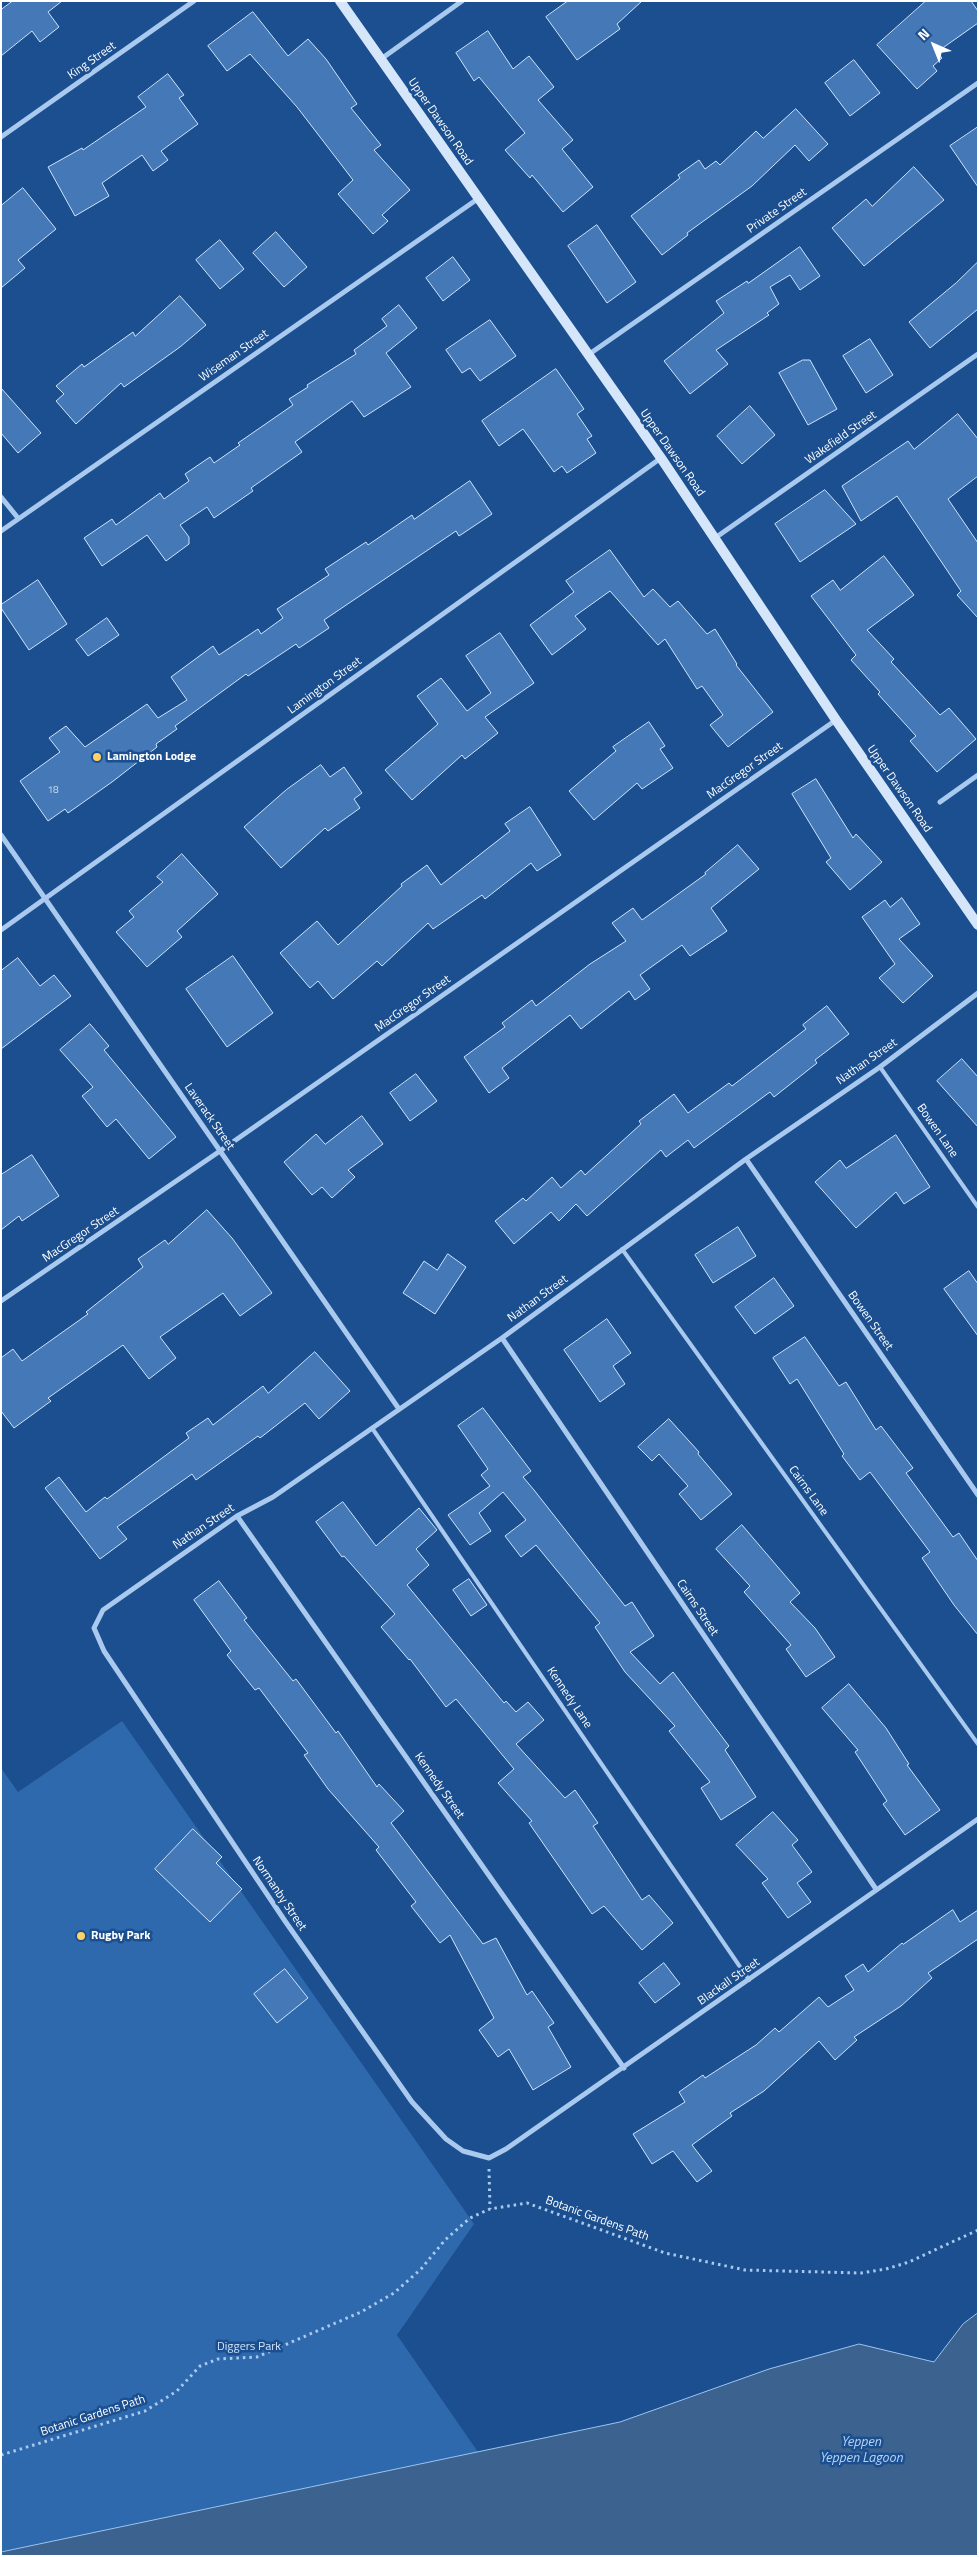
<!DOCTYPE html>
<html>
<head>
<meta charset="utf-8">
<style>
	body { margin:0 }
	#map { position:relative; width:979px; height:2557px; overflow:hidden; background:#1b4f8f; font-family:"Titillium Web",sans-serif }
	canvas { display:block }
	.frame { position:absolute; inset:0; border:2px solid #fff; pointer-events:none }
	.north { position:absolute; left:909px; top:20px; width:50px; height:50px; -webkit-text-stroke:4px #1b4f8f; paint-order:stroke; rotate:316deg; font-size:14px; font-weight:700; line-height:20px; text-align:center; color:#fff }
	.north::after { content:''; display:block; margin:auto; width:18px; height:22px; background:#fff; clip-path:polygon(50% 0,100% 100%,50% 72%,0 100%) }
</style>
</head>
<body>
<div id="map">
<canvas width="979" height="2557"></canvas>
<div class="frame"></div>
<div class="north">N</div>
</div>
<script>
const context = document.querySelector('canvas').getContext('2d');
context.lineJoin = 'round';
function paint(path, color) {
  context.fillStyle = color;
  context.fill(path, 'evenodd');
}
function stroke(path, color, width, dash) {
  context.strokeStyle = color;
  context.lineWidth = width;
  context.lineCap = dash ? 'butt' : 'round';
  context.setLineDash(dash || []);
  context.stroke(path);
}
function drawText(font, color, halo, rows, align = 'center') {
  context.font = font + ' "Titillium Web",sans-serif';
  context.lineWidth = 5;
  context.setLineDash([]);
  context.textBaseline = 'middle';
  context.strokeStyle = halo;
  context.fillStyle = color;
  for (const [text, x, y, turn = 0] of rows) {
    context.save();
    context.translate(x, y);
    context.rotate((+turn || 0) * Math.PI / 180);
    context.textAlign = isNaN(turn) ? turn : align;
    if (halo) context.strokeText(text, 0, 0);
    context.fillText(text, 0, 0);
    context.restore();
  }
}
const green = new Path2D(`
	M122,1721l352,503 -77,111 81,117 -477,100v-784l17,24z`);
const water = new Path2D(`
	M978,2313v243h-977v-4l619,-130 149,-53 90,-25 75,18 29,-38z`);
const building = new Path2D(`
	M13,1h49l-14,11 11,15 -19,15 -8,-11 -31,25v-46z
	M568,1h74l-25,23 3,5 -43,31 -31,-43z
	M926,1h45l7,10v12l-41,29 5,6 -9,8 4,5 -20,18 -40,-44z
	M253,12l35,44 20,-17 18,20 31,45 -6,4 30,37 -7,5 36,40 -28,25 6,6 -15,13 -35,-40 15,-14 -56,-73 -47,-53 -23,17 -19,-25z
	M488,31l25,38 16,-13 25,31 -16,13 35,40 -11,9 31,38 -30,25 -31,-37 -2,3 -25,-28 20,-17 -46,-56 -5,4 -18,-28z
	M854,60l26,33 -30,23 -25,-33z
	M168,74l16,21 -5,3 19,26 -37,27 7,9 -15,11 -11,-16 -40,28 7,13 -34,20 -27,-49 34,-19 1,2 63,-43 -8,-10z
	M796,109l32,35 -19,17 -14,-16 -43,41 -65,47 1,2 -26,20 -31,-39 49,-38 -2,-3 21,-15 6,9 11,-8 4,4 36,-34 7,7z
	M978,127v60l-28,-41z
	M914,167l30,33 -80,66 -32,-38 34,-29 6,7z
	M23,188l33,41 -38,31 7,8 -24,20v-82z
	M597,225l39,57 -29,21 -39,-57z
	M276,232l31,35 -23,20 -31,-34z
	M220,240l24,29 -24,20 -24,-29z
	M800,247l20,29 -20,14 -10,-15 -20,12 9,17 -12,9 2,2 -53,35 12,14 -38,30 -26,-33 60,-48 -8,-12 31,-20 1,2z
	M453,257l17,23 -27,21 -17,-23z
	M978,262v47l-48,39 -21,-26 47,-39z
	M180,296l26,29 -26,22 -56,40 -3,-4 -45,41 -20,-23 8,-7 -8,-8 26,-22 2,3 49,-35 2,4z
	M399,305l18,23 -31,25 25,34 -47,30 -12,-16 -57,41 7,10 -51,36 2,3 -39,27 -7,-11 -27,18 9,12v7l-23,17 -19,-26 -45,31 -18,-28 28,-19 4,6 44,-32 4,6 25,-18 -4,-7 25,-17 4,6 26,-18 -2,-2 55,-38 -4,-6 19,-12 -1,-2 49,-31 -2,-4 33,-24 -5,-7z
	M490,320l26,36 -36,25 -10,-13 -8,5 -16,-23z
	M870,339l23,36 -27,18 -23,-37z
	M803,360h7l27,49 -29,16 -29,-52z
	M556,369l28,40 -7,5 15,22 -5,3 9,14 -29,20 -5,-7 -8,6 -31,-43 -24,17 -17,-25z
	M1,388l40,45 -23,20 -17,-20z
	M750,406l25,29 -33,29 -25,-28z
	M958,414l20,25v37l-30,23 30,44v75l-21,-23 4,-4 -64,-95 -36,25 -19,-35 66,-45 6,8z
	M470,481l22,33 -33,22 -3,-5 -132,89 5,8 -30,20 -3,-4 -48,32 -2,-2 -71,52 2,3 -21,15 1,3 -45,35 -44,31 -3,-4 -17,12 -28,-40 40,-29 -11,-14 17,-12 19,21 62,-43 11,14 29,-18 -16,-23 42,-31 6,9 39,-26 3,5 22,-16 -6,-9 52,-34 -4,-6 41,-27 2,3 44,-30 2,4z
	M825,490l31,34 -56,38 -25,-38z
	M610,550l34,47 9,-8 17,18 8,-6 29,33 8,-5 22,35 -1,1 37,47 -45,35 -18,-22 13,-10 -21,-29 -5,3 -32,-50 -7,6 -48,-54 -35,25 11,13 -34,26 -22,-30 44,-33 -8,-11z
	M884,556l30,39 -47,35 27,29 -3,3 49,53 9,-7 27,31 -39,33 -27,-31 6,-5 -38,-42 2,-2 -29,-32 5,-5 -45,-59 22,-16 7,10z
	M38,580l29,44 -38,26 -28,-42v-3z
	M107,618l12,17 -31,21 -12,-16z
	M500,633l34,50 -49,34 13,16 -33,26 -3,-4 -50,45 -27,-30 53,-46 -21,-28 24,-18 26,33 24,-18 -25,-37z
	M649,722l16,24 -5,3 13,19 -31,21 -5,-6 -43,37 -25,-29 47,-40 -3,-4z
	M321,765l9,12 14,-10 18,26 -8,6 6,9 -32,23 -3,-3 -44,40 -37,-41 42,-37z
	M816,779l37,59 3,-4 26,28 -32,28 -24,-28 5,-4 -39,-64z
	M530,807l31,48 -24,16 -6,-8 -46,36 -3,-4 -49,34 -5,-6 -46,43 -5,-5 -44,38 -15,-18 -8,7 -30,-35 37,-32 21,24 64,-59 -1,-2 26,-19 14,20 69,-54 -5,-7z
	M738,845l21,24 -48,39 16,23 -37,25 -8,-11 -42,30 10,14 -15,11 -6,-9 -48,38 -11,-14 -68,53 7,10 -20,15 -25,-36 41,-30 -3,-4 30,-23 4,6 54,-42 36,-23 -14,-18 21,-15 9,12 64,-46 -1,-1z
	M182,854l36,40 -41,37 5,6 -35,30 -31,-35 18,-15 -5,-6 34,-29 -6,-5z
	M902,898l18,26 -21,15 34,37 -30,27 -24,-25 16,-14 -33,-47 23,-17 5,7z
	M233,956l40,57 -46,34 -41,-58z
	M18,958l22,28 14,-11 17,21 -70,53v-78z
	M827,1006l22,28 -34,26 2,3 -43,34 -4,-5 -76,56 -6,-8 -22,17 -5,-7 -74,66 -11,-12 -17,17 -8,-9 -37,32 -19,-23 28,-23 3,3 26,-24 9,11 20,-18 4,5 56,-51 -2,-3 35,-27 14,19 41,-30 3,3 74,-57 -3,-4z
	M90,1024l19,22 -5,4 72,87 -27,22 -33,-40 -9,8 -25,-31 11,-9 -33,-37z
	M962,1059l16,18v50l-41,-46z
	M416,1074l21,27 -27,20 -20,-28z
	M362,1116l21,28 -35,26 7,7 -23,21 -10,-11 -10,8 -28,-33 32,-28 9,10z
	M896,1135l34,52 -26,17 -8,-12 -40,36 -41,-46 25,-22 6,8z
	M32,1155l27,41 -37,25 -3,-5 -18,14v-55z
	M207,1210l25,28 40,55 -32,23 -17,-23 -63,44 16,21 -27,21 -26,-34 -75,53 3,3 -37,27 -13,-17v-53l12,-9 9,12 66,-47 -2,-2 57,-45 -5,-8 27,-19 3,4z
	M738,1227l18,29 -43,27 -18,-28z
	M448,1254l18,13 -31,47 -32,-21 21,-32 13,9z
	M969,1271l9,13v52l-34,-47z
	M774,1278l20,28 -39,28 -20,-27z
	M607,1319l24,34 -18,13 12,18 -25,18 -36,-52z
	M805,1337l34,49 7,-4 30,48 5,-4 32,42 -7,5 47,64 6,-4 19,28v74l-24,-30 -32,-47 8,-6 -60,-80 -10,8 -18,-24 2,-2 -47,-75 -7,5 -17,-26z
	M315,1352l35,39 -31,28 -14,-16 -45,35 -2,-2 -62,44 -4,-6 -75,53 10,12 -27,20 -55,-71 14,-11 27,35 19,-15 2,2 82,-61 -3,-5 22,-15 5,7 50,-39 5,7z
	M483,1408l48,63 -8,6 11,13 91,116 7,-4 22,34 -24,16 30,32 13,-12 56,74 -4,4 31,47 -35,23 -20,-32 9,-6 -41,-51 6,-5 -50,-54 -30,-45 5,-4 -64,-78 -15,12 -16,-21 21,-16 -23,-28 -24,21 12,18 -21,14 -22,-30 42,-29 -9,-11 7,-6 -30,-43z
	M669,1419l30,33 -1,2 34,40 -31,26 -22,-26 9,-8 -29,-32 -7,7 -14,-14z
	M343,1502l33,44 43,-38 18,22 -21,19 13,16 -22,20 97,118 2,-2 10,11 12,-10 16,18 -28,24 49,54 10,-8 23,33 -5,3 49,74 7,-5 24,28 -31,27 -38,-44 -12,8 -63,-91 3,-2 -34,-38 16,-14 -58,-70 -10,8 -36,-48 -1,1 -28,-33 14,-13 -51,-58 -2,1 -26,-35z
	M742,1525l58,68 -10,9 25,26 20,29 -29,20 -20,-28 5,-4 -47,-53 6,-6 -34,-37z
	M469,1579l18,26 -16,11 -18,-26z
	M219,1581l28,37 -3,2 49,61 3,-2 40,54 2,-2 39,56 2,-3 25,27 -13,12 92,121 13,-6 31,57 5,-4 22,32 -6,4 23,40 -38,23 -24,-41 -11,8 -19,-27 15,-12 -44,-83 -10,8 -29,-37 5,-4 -40,-52 3,-3 -51,-58 -24,-34 4,-2 -49,-65 -4,2 -28,-35 4,-4 -37,-51z
	M849,1684l37,44 23,36 -2,1 33,45 -35,25 -22,-31 4,-3 -32,-49 3,-2 -36,-42z
	M773,1812l25,28 -6,5 20,27 -15,11 14,19 -23,16 -26,-35 6,-4 -32,-34z
	M193,1829l29,28 -6,6 26,26 -32,33 -55,-53z
	M953,1910l7,12 18,-12v29l-50,34 4,5 -31,28 -47,31 3,3 -22,20 -16,-19 -55,50 -34,22 2,3 -40,29 20,26 -15,11 -24,-31 -21,13 -19,-30 52,-32 -6,-10 24,-17 2,3 51,-33 19,-17 4,4 40,-35 9,10 26,-17 -9,-14 18,-12 5,8 34,-29 1,1z
	M664,1963l16,21 -25,19 -16,-20z
	M285,1969l23,29 -31,25 -23,-29z`);
const path = new Path2D(`
	M489,2169l1,40
	M1,2455l144,-44 32,-20 23,-25 18,-7 39,-2 104,-45 33,-19 27,-24 24,-29 25,-22 20,-9 37,-6 138,50 80,17 116,3 25,-4 23,-7 69,-32`);
const lane = new Path2D(`
	M880,1067l98,140
	M622,1249l356,495
	M372,1428l377,552`);
const street = new Path2D(`
	M381,59l81,-58
	M1,137l193,-136
	M588,355l390,-272
	M1,497l17,21
	M1,531l478,-333
	M715,538l263,-184
	M940,802l38,-27
	M1,835l398,574
	M1,930l660,-472
	M978,993l-98,74 -134,92 -244,179 -229,159 -36,19 -134,94 -9,18 10,23 181,270 127,181 34,37 17,12 26,7 17,-9 472,-330
	M746,1159l232,336
	M1,1301l219,-150 616,-431
	M502,1338l374,551
	M237,1516l387,552`);
const secondary = new Path2D(`
	M340,1l321,457 175,262 142,205`);
const markers = [
	[97,757,5,"#ffd166"],
	[81,1936,5,"#ffd166"]
];
const numberNames = [
	["18",53,791]
];
const streetNames = [
	["King Street",92,61,-35],
	["Upper Dawson Road",440,122,55],
	["Private Street",777,211,-35],
	["Wiseman Street",234,356,-35],
	["Wakefield Street",841,438,-35],
	["Upper Dawson Road",672,453,55],
	["Lamington Street",325,686,-36],
	["MacGregor Street",745,771,-35],
	["Upper Dawson Road",899,789,55],
	["MacGregor Street",413,1004,-35],
	["Nathan Street",867,1062,-35],
	["Laverack Street",209,1117,55],
	["Bowen Lane",937,1131,55],
	["MacGregor Street",81,1235,-34],
	["Nathan Street",538,1299,-36],
	["Bowen Street",870,1321,55],
	["Cairns Lane",808,1491,54],
	["Nathan Street",204,1527,-34],
	["Cairns Street",697,1608,56],
	["Kennedy Lane",569,1698,56],
	["Kennedy Street",439,1786,55],
	["Normanby Street",279,1894,56],
	["Blackall Street",729,1982,-35],
	["Botanic Gardens Path",597,2219,20],
	["Botanic Gardens Path",93,2416,-18]
];
const poiNames = [
	["Lamington Lodge",107,757],
	["Rugby Park",91,1936]
];
const parkNames = [
	["Diggers Park",249,2347]
];
const waterNames = [
	["Yeppen",861,2443],
	["Yeppen Lagoon",861,2459]
];
paint(green, '#2e69ad');
paint(water, '#3c6290');
stroke(water, '#9cc4f0', 1);
paint(building, '#4478b7');
stroke(building, '#cfe3fa', 1);
stroke(path, '#a9c9ee', 3, [2.5, 4]);
stroke(lane, '#a9c9ee', 4);
stroke(street, '#a9c9ee', 5);
stroke(secondary, '#d6e6fa', 10);
for (const [x, y, r, color] of markers) {
  const dot = new Path2D();
  dot.arc(x, y, r, 0, 2 * Math.PI);
  context.fillStyle = color;
  context.fill(dot);
  stroke(dot, '#1b4f8f', 2);
}
drawText('10px', '#d0dded', null, numberNames);
drawText('12px', '#fff', '#1b4f8f', streetNames);
drawText('bold 12px', '#fff', '#1b4f8f', poiNames, 'left');
drawText('12px', '#cfe3fa', '#1b4f8f', parkNames);
drawText('italic 14px', '#b5d3f5', '#1b4f8f', waterNames);
</script>
</body>
</html>
